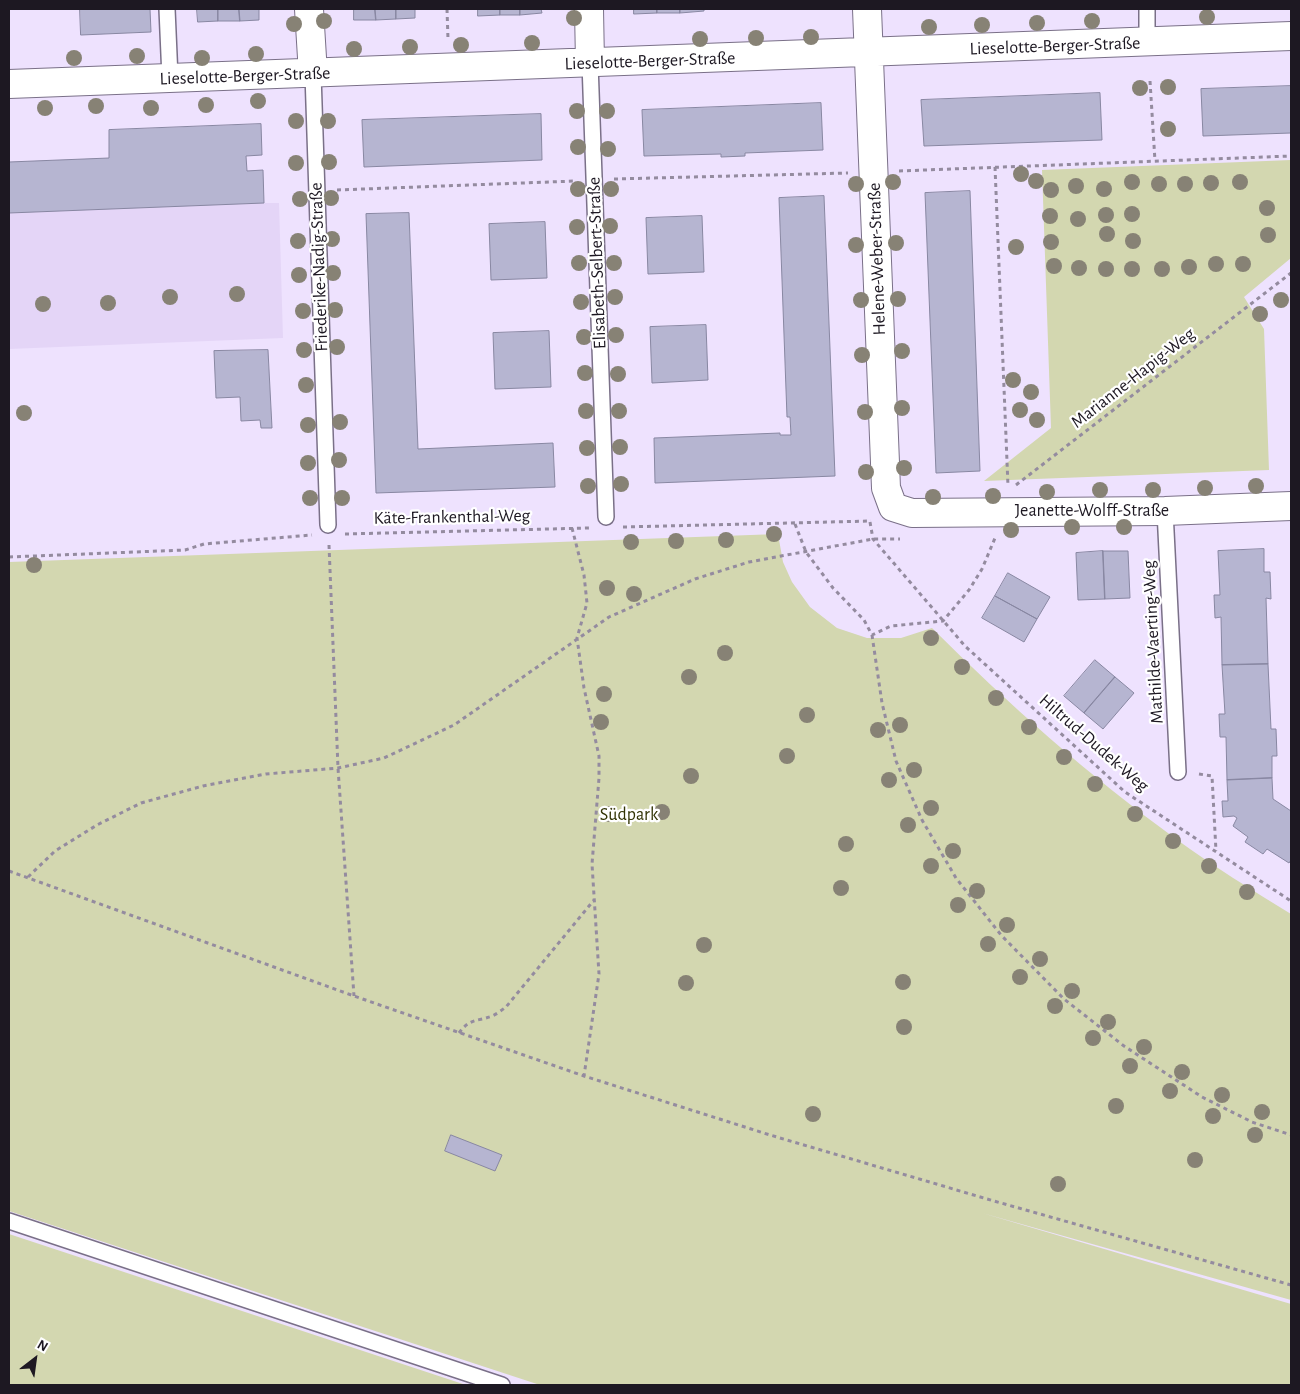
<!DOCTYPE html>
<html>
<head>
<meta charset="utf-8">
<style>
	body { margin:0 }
	#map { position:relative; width:1300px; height:1394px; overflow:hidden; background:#eee2fe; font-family:"Alegreya Sans",sans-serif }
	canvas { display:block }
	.frame { position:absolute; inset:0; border:10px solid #1d1822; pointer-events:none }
	.north { position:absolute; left:10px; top:1334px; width:50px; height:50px; -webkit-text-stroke:4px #fff; paint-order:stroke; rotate:30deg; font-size:14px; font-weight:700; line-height:20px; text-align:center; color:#1d1822 }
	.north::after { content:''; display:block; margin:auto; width:18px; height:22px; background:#1d1822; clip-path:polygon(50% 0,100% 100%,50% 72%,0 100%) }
</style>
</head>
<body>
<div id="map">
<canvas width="1300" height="1394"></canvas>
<div class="frame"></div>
<div class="north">N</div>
</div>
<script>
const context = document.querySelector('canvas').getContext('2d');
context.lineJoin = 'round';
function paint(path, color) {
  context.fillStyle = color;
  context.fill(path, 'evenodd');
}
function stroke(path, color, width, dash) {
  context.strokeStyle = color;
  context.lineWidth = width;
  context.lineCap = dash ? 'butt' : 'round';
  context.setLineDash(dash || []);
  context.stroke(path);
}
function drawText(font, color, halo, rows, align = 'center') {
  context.font = font + ' "Alegreya Sans",sans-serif';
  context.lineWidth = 4.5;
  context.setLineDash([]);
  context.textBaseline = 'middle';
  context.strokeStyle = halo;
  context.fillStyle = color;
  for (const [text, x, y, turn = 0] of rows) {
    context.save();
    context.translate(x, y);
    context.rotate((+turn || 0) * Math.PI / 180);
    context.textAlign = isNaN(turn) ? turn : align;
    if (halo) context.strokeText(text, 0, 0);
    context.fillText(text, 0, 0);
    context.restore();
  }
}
const built = new Path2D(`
	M261,124l1,31 -16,1 1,14h16l1,33h15l4,135 -274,11v-187l100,-4v-28z`);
const green = new Path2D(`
	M1291,160v98l-47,39 20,32 5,141 -285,11 67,-53 -9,-258z
	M778,534l5,28 9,20 18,25 27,21 30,10h34l31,-10c76,76 156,147 244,211 37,27 76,51 115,75v386l-309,-87 309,91v81h-751l-531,-174v-649z
	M9,1234l457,151h-457z`);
const building = new Path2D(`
	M80,9h70l1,23 -70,3z
	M197,9h21v12l-20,1z
	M218,9h21l1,12h-22z
	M239,9h20v11l-19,1z
	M354,9h21l1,11h-22z
	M375,9h21v10l-20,1z
	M396,9h19v9l-19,1z
	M478,9h22v6l-22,1z
	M500,9h20v6h-20z
	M520,9h21l1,4 -22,2z
	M634,9h23v4l-23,1z
	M657,9h23v4h-23z
	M680,9h24v2l-24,2z
	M1291,86v47l-88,3 -2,-47z
	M1100,93l2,47 -178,6 -3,-46z
	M821,103l2,47 -78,3v3l-24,1v-3l-77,2 -2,-46z
	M541,114l1,46 -178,7 -2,-47z
	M261,124l1,31 -16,1 1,15 16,-1 1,33 -255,10v-51l100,-4v-28z
	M970,191l10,280 -44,2 -11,-280z
	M824,196l11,280 -180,7 -1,-45 126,-5v2h11l-1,-18h-3l-8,-219z
	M409,213l9,236 135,-6 2,44 -179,6 -10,-279z
	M702,216l2,56 -56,2 -2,-56z
	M545,222l2,56 -56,2 -2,-56z
	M706,325l2,55 -56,3 -2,-56z
	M549,331l2,56 -56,2 -2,-56z
	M268,350l4,78h-11l-1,-8 -19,1 -1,-24 -24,1 -2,-47z
	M1264,549v23h6l1,27 -5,-1 2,66 -46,1 -1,-48 -6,1 -1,-23h6l-2,-44z
	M1103,551h25l2,47 -25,1z
	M1103,551l2,48 -27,1 -2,-47z
	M1008,573l42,24 -13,22 -42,-23z
	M995,596l42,23 -13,23 -42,-24z
	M1095,660l20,17 -31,36 -20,-17z
	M1268,664l3,65h5l1,27h-5v22l-45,2 -1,-43h-6l-1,-23h6l-3,-49z
	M1115,677l19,16 -31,36 -19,-16z
	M1272,778l1,21 18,12v49l-2,3 -22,-14 -4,5 -18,-12 3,-5 -15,-11 4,-8 -3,-2 -11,1 -1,-16h6l-1,-21z
	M451,1135l51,20 -7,16 -50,-20z`);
const path = new Path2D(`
	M447,9l1,30
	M1150,81l5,80
	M995,167l13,319
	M899,171l392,-15
	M614,179l234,-6
	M337,190l238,-9
	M1016,485l275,-212
	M870,522l3,17 92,107 160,146 166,109
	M795,524l11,28 27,36 31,32 8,15 19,-9 52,-5 26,-31 13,-21 13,-31
	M623,527l248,-6
	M572,528l12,47 3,28 -10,35 7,50 15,68v22l-7,86 7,110 -15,102
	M345,534l244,-6
	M329,545l9,223 16,228
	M9,557l176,-7 19,-6 108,-9
	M872,635l10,68 14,58 26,59 34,58 45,57 63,64 60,47 78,51 50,25 39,13
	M1199,774l13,2 4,75
	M9,871l345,125 230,80 186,59 224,66 297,84
	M28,877l27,-26 42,-26 44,-22 62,-17 63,-12 72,-6 46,-10 70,-33 155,-108 86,-38 54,-17 124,-23h27
	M459,1033c11,-15 17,-11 33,-17 5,-2 10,-6 14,-9l88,-107`);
const service = new Path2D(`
	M167,9l3,69
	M1147,9v33
	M590,63l16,454
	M313,74l15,451
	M1165,511l13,261
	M9,1221l493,164`);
const minor = new Path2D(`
	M309,9l4,65
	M589,9l1,54
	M867,9l19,479 7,19 19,6 253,-2 126,-5
	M9,84l1282,-48`);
const trees = [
	[1207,17],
	[574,18],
	[324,21],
	[1092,21],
	[1037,23],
	[294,24],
	[982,25],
	[929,27],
	[811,37],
	[756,38],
	[700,39],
	[532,43],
	[461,45],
	[410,47],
	[354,49],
	[256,54],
	[137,56],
	[74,58],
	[202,58],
	[1168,87],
	[1140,88],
	[258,101],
	[206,105],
	[96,106],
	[45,108],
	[151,108],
	[577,111],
	[607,111],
	[296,121],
	[328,121],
	[1168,129],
	[578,147],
	[608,149],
	[329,162],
	[296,163],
	[1021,174],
	[1036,181],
	[893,182],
	[1132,182],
	[1240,182],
	[1211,183],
	[856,184],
	[1159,184],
	[1185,184],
	[1076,186],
	[578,189],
	[611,189],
	[1104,189],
	[1051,190],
	[331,198],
	[300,199],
	[1267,208],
	[1132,214],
	[1106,215],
	[1050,216],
	[1078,219],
	[610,226],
	[577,227],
	[1107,234],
	[1268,235],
	[332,239],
	[298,241],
	[1133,241],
	[1051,242],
	[896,243],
	[856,245],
	[1016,247],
	[579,263],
	[614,263],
	[1216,264],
	[1243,264],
	[1054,266],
	[1189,267],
	[1079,268],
	[1106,269],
	[1132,269],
	[1162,269],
	[333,273],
	[299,275],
	[237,294],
	[170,297],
	[615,297],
	[898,299],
	[861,300],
	[1281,300],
	[581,302],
	[108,303],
	[43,304],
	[335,310],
	[303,311],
	[1260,314],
	[616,335],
	[584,337],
	[337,347],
	[304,350],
	[902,351],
	[862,355],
	[585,373],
	[618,374],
	[1013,380],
	[306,385],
	[1031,392],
	[902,408],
	[1020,410],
	[586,411],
	[619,411],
	[865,412],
	[24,413],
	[1037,420],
	[340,422],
	[308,425],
	[620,447],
	[587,448],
	[339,460],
	[308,463],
	[904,468],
	[866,472],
	[621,484],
	[588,486],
	[1256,486],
	[1205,488],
	[1100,490],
	[1153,490],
	[1047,492],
	[993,496],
	[933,497],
	[310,498],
	[342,498],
	[1072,527],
	[1124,527],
	[1011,530],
	[774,534],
	[726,540],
	[676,541],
	[631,542],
	[34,565],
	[607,588],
	[634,594],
	[931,638],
	[725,653],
	[962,667],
	[689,677],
	[604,694],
	[996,698],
	[807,715],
	[601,722],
	[900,725],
	[1029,727],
	[878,730],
	[787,756],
	[1064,757],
	[914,770],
	[691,776],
	[889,780],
	[1095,784],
	[931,808],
	[662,812],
	[609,814],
	[1135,814],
	[908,825],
	[1173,841],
	[846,844],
	[953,851],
	[931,866],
	[1209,866],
	[841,888],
	[977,891],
	[1247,892],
	[958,905],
	[1007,925],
	[988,944],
	[704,945],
	[1040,959],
	[1020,977],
	[903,982],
	[686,983],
	[1072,991],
	[1055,1006],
	[1108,1022],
	[904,1027],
	[1093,1038],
	[1144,1047],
	[1130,1066],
	[1182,1072],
	[1170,1091],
	[1222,1095],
	[1116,1106],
	[1262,1112],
	[813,1114],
	[1213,1116],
	[1255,1135],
	[1195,1160],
	[1058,1184]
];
const streetNames = [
	["Lieselotte-Berger-Straße",1055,46,-2],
	["Lieselotte-Berger-Straße",650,61,-2],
	["Lieselotte-Berger-Straße",245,76,-2],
	["Helene-Weber-Straße",877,259,-92],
	["Elisabeth-Selbert-Straße",597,263,-92],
	["Friederike-Nadig-Straße",319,267,-92],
	["Marianne-Hapig-Weg",1133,378,-38],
	["Jeanette-Wolff-Straße",1092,511],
	["Käte-Frankenthal-Weg",452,517,-1],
	["Mathilde-Vaerting-Weg",1153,642,-93],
	["Hiltrud-Dudek-Weg",1094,743,41]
];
const parkNames = [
	["Südpark",629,815]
];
paint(built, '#e4d5f7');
paint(green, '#d3d7b0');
paint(building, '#b6b5d1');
stroke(building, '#8887a2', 1);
stroke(service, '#7a7088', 18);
stroke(minor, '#7a7088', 30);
stroke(path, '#948b9f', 3, [4, 4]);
stroke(service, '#fff', 15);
stroke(minor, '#fff', 28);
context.fillStyle = '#878275';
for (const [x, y] of trees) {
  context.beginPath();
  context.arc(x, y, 8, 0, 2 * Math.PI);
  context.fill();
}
drawText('18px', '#1d1822', '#fff', streetNames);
drawText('18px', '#323405', '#fff', parkNames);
</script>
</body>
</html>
